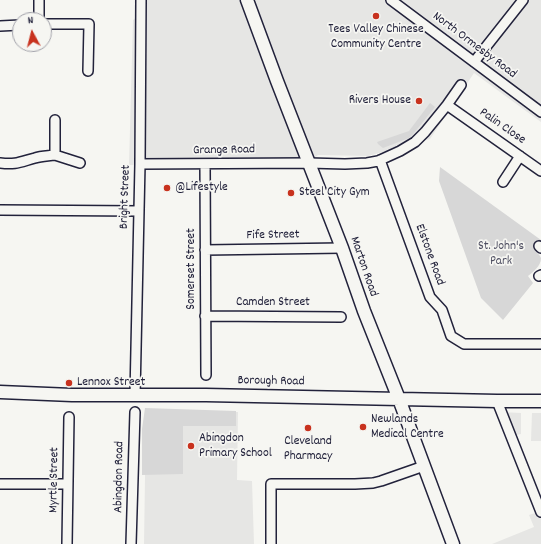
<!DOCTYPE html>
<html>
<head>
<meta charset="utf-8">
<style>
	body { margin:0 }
	#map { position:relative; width:541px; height:544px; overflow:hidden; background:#f6f6f2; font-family:Dekko,sans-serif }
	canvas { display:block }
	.north { position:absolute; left:12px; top:12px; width:40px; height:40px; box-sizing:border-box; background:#f6f6f2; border:1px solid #a1a1a9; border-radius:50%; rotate:353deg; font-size:11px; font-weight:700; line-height:16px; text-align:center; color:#22223b }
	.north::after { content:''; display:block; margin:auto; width:14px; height:18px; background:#c8321e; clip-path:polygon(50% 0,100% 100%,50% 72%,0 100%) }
</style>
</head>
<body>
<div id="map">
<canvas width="541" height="544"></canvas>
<div class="north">N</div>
</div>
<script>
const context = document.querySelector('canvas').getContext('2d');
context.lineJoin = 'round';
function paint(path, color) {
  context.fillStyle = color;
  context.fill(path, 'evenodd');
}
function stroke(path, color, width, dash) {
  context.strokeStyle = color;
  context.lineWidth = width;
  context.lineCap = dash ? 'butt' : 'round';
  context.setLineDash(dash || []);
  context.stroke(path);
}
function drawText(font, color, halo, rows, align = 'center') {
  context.font = font + ' Dekko,sans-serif';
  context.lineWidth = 3.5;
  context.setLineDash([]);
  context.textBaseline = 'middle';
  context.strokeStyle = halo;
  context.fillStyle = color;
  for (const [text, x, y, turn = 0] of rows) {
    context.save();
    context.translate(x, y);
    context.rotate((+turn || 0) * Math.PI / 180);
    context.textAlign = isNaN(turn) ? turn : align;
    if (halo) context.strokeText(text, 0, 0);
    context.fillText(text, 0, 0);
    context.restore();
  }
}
const built = new Path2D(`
	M136,0h405v122l-67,-49 -44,66 -62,17 -50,-1 -17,13 -172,-3 4,-145 4,-3z
	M146,412h92l-1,68 15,1 2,63h-110z
	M501,412l20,1v21l-10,2z
	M532,413h9v28h-10z
	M541,511v33h-49l42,-17 -5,-12z`);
const green = new Path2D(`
	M430,103l5,4 -21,26 -5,5 -26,10 -5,-4 -1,-2 32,-11z
	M440,167l101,73 -2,6 -4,4c1,2 5,5 6,8 0,8 -8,14 -13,18l5,7 -30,37 -22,-22 -42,-117z
	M145,408l91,3v15h-53v48l-41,1v-46z`);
const minor = new Path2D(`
	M391,0l150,112
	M39,20v-20
	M44,24h45l-1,47
	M0,26l20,-1
	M474,62l49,-62
	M447,105l94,66
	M55,155l25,8
	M380,160l50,137 12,13 9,26 13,8h77
	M0,163c16,2 20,-1 35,-5 6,-2 13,-2 20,-3v-35
	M140,164l169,-1 36,1 22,-1 11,-2 22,-10 15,-9 10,-10 22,-27 14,-20
	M205,164l1,211
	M503,182l17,-26
	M0,210l139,1
	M539,246l2,2
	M205,250l137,-2
	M539,276l2,-1
	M205,316l136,1
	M135,395l5,-231 1,-164
	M497,401l44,111
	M0,484h68
	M67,544l2,-127
	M131,544l4,-132
	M271,544v-60h84l18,-1 8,-2 43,-15`);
const tertiary = new Path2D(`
	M247,0l30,81 65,167 22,63 35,88 54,145
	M0,392l72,3h134l291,6h44`);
const markers = [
	[376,16,4,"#c8321e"],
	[419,101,4,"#c8321e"],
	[167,188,4,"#c8321e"],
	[291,193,4,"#c8321e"],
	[69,383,4,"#c8321e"],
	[363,427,4,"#c8321e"],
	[308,428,4,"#c8321e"],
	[191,446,4,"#c8321e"]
];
const poiNames = [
	["Tees Valley Chinese",376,30,"center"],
	["Community Centre",376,45,"center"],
	["Rivers House",411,101,"right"],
	["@Lifestyle",175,188],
	["Steel City Gym",299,193],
	["Lennox Street",77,383],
	["Newlands",371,420],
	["Medical Centre",371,435],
	["Abingdon",199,439],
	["Primary School",199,454],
	["Cleveland",308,442,"center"],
	["Pharmacy",308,457,"center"]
];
const streetNames = [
	["North Ormesby Road",474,46,37],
	["Palin Close",502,127,35],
	["Grange Road",224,151,-1],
	["Bright Street",126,197,-88],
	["Fife Street",273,236,-1],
	["Elstone Road",429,255,70],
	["Marton Road",363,267,71],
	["Somerset Street",192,269,-90],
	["Camden Street",273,303],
	["Borough Road",271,382,1],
	["Abingdon Road",120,477,-89],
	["Myrtle Street",55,480,-89]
];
const parkNames = [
	["St. John's",501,247],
	["Park",501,262]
];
paint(built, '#e6e6e4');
paint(green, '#d7d7d7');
stroke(minor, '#22223b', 12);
stroke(tertiary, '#22223b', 15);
stroke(minor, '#f6f6f2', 9);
stroke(tertiary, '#f6f6f2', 12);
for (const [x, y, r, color] of markers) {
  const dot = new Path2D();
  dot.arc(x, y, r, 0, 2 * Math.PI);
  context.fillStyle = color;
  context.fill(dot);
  stroke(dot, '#f6f6f2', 1.5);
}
drawText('13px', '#22223b', '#f6f6f2', poiNames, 'left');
drawText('13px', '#22223b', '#f6f6f2', streetNames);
drawText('13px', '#4f4f62', '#f6f6f2', parkNames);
</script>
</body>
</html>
